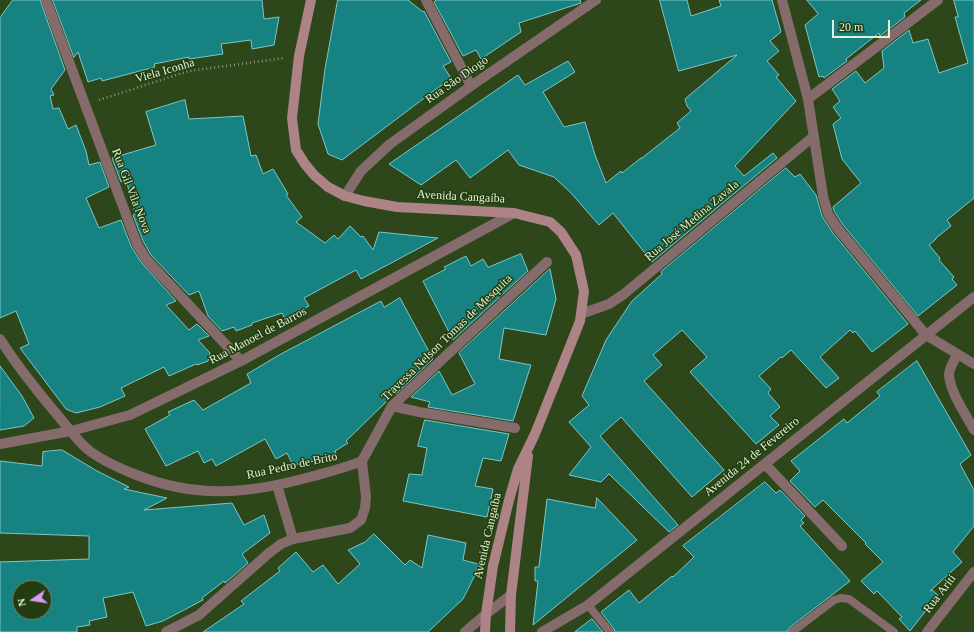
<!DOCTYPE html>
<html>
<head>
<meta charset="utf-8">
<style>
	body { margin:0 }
	#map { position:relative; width:974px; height:632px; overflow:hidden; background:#2d471b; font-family:Georgia,serif }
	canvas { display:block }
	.north { position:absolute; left:12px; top:580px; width:40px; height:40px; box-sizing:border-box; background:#233d10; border:1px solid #6f8560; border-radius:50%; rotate:257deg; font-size:11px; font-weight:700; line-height:16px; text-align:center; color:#e2f2d9 }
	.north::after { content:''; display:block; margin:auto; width:14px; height:18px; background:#d99af7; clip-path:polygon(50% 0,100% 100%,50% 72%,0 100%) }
	.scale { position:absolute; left:832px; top:20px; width:58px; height:18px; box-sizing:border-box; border:2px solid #e2f2d9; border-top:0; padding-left:5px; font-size:12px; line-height:14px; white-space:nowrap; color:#e2f2d9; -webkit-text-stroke:3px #233d10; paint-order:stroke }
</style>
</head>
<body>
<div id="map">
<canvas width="974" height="632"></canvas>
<div class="north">N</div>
<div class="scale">20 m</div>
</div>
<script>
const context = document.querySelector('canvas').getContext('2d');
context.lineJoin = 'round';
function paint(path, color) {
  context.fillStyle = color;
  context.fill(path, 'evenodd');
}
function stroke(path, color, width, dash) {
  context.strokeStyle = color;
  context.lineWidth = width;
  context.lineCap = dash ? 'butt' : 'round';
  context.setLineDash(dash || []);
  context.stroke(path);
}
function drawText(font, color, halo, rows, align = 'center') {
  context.font = font + ' Georgia,serif';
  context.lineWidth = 3;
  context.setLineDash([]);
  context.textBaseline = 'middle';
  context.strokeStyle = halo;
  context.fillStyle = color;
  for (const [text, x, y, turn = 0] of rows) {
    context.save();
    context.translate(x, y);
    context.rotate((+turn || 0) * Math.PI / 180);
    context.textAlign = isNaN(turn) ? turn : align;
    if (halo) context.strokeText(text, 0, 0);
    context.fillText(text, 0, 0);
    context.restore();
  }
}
const building = new Path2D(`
	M13,0h27l25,70 -14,19 3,6 -4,1 3,13 6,-1 9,21 8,-4 10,26 3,14 11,-3 9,25 -23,11 13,30 22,-8 10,26 10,16 35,39 -10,4 23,25 8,-6 12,12 -11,4 12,13 -2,8 -11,4 -1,-1 -27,12 -5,-9 -43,21 4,8 -25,11 -24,6 -10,-4 -46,-61 9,-4 -13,-33 -16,7v-300z
	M53,0h209l2,19 15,-2 -5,28 -22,4 -1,-9 -30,4 2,10 -34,5v-2l-35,7 1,3 -53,14 -1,-3 -13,4 -10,-30 -4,5z
	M338,0h70l15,12 1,-1 27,51 -8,4 8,12 -109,82 -14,-6 -10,-30 7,-55z
	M437,0h143l1,3 -62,20 2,9 -40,27 -5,-9 -13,6 -29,-54z
	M660,0h27l4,16 30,-10 -2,-6h53l9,32 -11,9 9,10 -12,10 12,14 -3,2 20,24 -61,65 9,10 29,-23 4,5 -125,104 -39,-49 -14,12 -28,-32 -17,-16 -35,-12 -11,-15 -38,28 -14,-18 -35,25 -32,-21 129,-89 7,10 43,-24 7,11 -32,20 21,35 21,-5 10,33 11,28 15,-12 1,2 19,-15h1l38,-30 -3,-5 14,-12 -4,-5 -2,-7 52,-44 -58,16z
	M807,0h114l-17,13 1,4 -25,19 -1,-3 -33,26 1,2 -23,17 -1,-2 -4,1 -14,-52 13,-11z
	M954,0h20v198l-27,22 4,6 -15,12v1l-7,6 11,13 -1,2 15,17 -2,2 5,6 -39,31 -75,-91 -9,-14 -1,-4 28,-24 -19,-24 -9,-35 8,-6 -8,-11 7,-6 -8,-12 24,-18 9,12 19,-15 -2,-17 27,-21 4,13 15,-4 11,34 29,-10 -13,-46h3z
	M185,100l4,19 54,-3 8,40 5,-1 7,19 10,-5 15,25 -2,1 16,22 -6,5 29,21 9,-8 4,4 12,-13 11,11 2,-1 10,14 6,-18 59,6 -77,41 -5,-9 -52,28 5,8 -24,13 -3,-6 -30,10v2l-16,6 -2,-4 -12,4 -14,-15 -9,-25 -10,4 -38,-40 -8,-14 -10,-26 2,-1 -9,-35 -5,3 -9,-24 44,-13 -10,-33z
	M786,168l9,9 5,-3 16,21 6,21 11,17 75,91 -36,28 -17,-21 -2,2 -3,-3 -30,27 19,21 -13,10 -35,-38 -9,8 -1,-1 -22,19 12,13 -3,4 12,14 -10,9 9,9 -23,19 -66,-72 17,-15 -25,-27 -29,25 9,10 -18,16 80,89 -32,27 -71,-80 -21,19 78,89 -9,7 -60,-58 -8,8 -32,-7 22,-28 -22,-25 20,-17 -7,-9 24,-56 26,-39 30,-27 -1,-2z
	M521,254l7,17 -75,69 -30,-59 23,-12 -2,-2 22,-11 5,10 12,-7 5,8z
	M550,269l6,30 -10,36 -42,-7 -5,31 32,6 -18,56 -85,-14 2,-5 -19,-5 28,-26 13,24 23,-11 -16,-31z
	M400,298l33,61 -37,35 -3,-1 -4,6 -43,42 2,2 -13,8 2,6 -44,8 -6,-12 -11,6 -11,-20 -49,27 -4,-7 -8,4 -6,-12 -32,15 -21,-37 25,-14 -2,-3 26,-12 9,10 48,-27 -4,-9 34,-20 100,-53 3,6z
	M917,361l54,94 -11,9 14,26v36l-21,26 9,10 -32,29 2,-1 6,5 -28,36 -11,-12 3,-2 -25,-26 -3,3 -13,-13 22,-19 -18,-18 1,-1 -43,-43 -8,7 -25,-26 10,-10 -9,-10 53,-42 3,4 33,-27 -3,-4z
	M0,366l22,30 12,22 -10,8 -24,4z
	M425,420l84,14 -8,27 -18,-3 -8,28 18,3 -6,28 -84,-16 6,-27 13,1 5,-27 -9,-2z
	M62,450l35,21 32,16 -5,2 43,9 -23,12 88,-7 12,22 20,-10 6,18 -28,21 6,9 -23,20 -1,-2 -22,17 1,2 -40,21 -17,5 -13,-34 -30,6 4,19 -18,4 1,4 -13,2v5h-77v-70l89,-3v-23l-89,-3v-72l42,5 1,-14zM20,588h24v24h-24z
	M765,482l11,11 4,-3 25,26 -4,4 3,3 -4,3 50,55 -61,47 -2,4h-172l-1,-3 -13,-17 28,-22 10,13 33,-27 1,1 21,-20 -11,-11z
	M597,498l40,42 -104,85 5,-44h-3v-14h4l8,-68 48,9z
	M374,534l31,31 5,-5 12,8 6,-33 38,8 -3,17 15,4 -3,11 -12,24 -35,33h-225l41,-28 -3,-3 39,-30 -2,-3 18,-16 17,20 10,-7 15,19 22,-20 -12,-14 17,-8z
	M592,619l11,13h-28z`);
const path = new Path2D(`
	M99,100l90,-29 96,-13`);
const lane = new Path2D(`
	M588,605l22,27
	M792,632l42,-32 7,-2 8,1 45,33`);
const street = new Path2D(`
	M46,0l91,244 9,15 95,102
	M426,0l45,86
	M782,0l26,99 15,97 5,18 10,15 88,106 48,29
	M808,99l130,-99
	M345,196l16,-25 29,-27 81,-58 125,-86
	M581,314l28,-10 15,-10 190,-158
	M0,339c18,29 42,58 64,84 8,10 17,22 27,29 14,10 28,16 43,22 61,25 114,20 176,3 18,-5 35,-9 52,-16l4,36 -1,11 -4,12 -11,8 -57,11 -12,5 -12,9 -70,62 -33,17
	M957,355c-3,6 -8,13 -8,20 1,17 17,40 25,55
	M392,406l27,6 96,16
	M0,444l71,-13 59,-16 111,-54 273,-148
	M362,461l30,-55 155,-144
	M765,464l77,82
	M277,485l16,54
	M465,632l21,-18 25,-19
	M542,632l46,-27 386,-308
	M927,632l47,-60`);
const secondary = new Path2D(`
	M311,0l-12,56 -7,62 4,32 9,14 9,11 14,12 17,9 19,5 33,6 117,6 36,9 11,10 15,23 8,36 -4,30 -45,113 -17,35 -9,31 -16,66 -7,48 -1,18
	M510,632l1,-37 17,-139`);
const streetNames = [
	["Viela Iconha",165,71,-16],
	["Rua São Diogo",457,80,-35],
	["Rua Gil Vila Nova",131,191,69],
	["Avenida Cangaíba",461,197,3],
	["Rua José Medina Zavala",692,221,-40],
	["Rua Manoel de Barros",258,336,-28],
	["Travessa Nelson Tomas de Mesquita",447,338,-44],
	["Avenida 24 de Fevereiro",752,457,-39],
	["Rua Pedro de Brito",292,466,-12],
	["Avenida Cangaíba",488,536,-77],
	["Rua Ariti",940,594,-52]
];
paint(building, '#168282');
stroke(building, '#7cc8c7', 1);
stroke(path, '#859a77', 2.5, [1, 3]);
stroke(lane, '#866b6c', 8);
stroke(street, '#866b6c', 10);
stroke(secondary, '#ad8385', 10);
drawText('12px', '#e2f2d9', '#233d10', streetNames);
</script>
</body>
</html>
